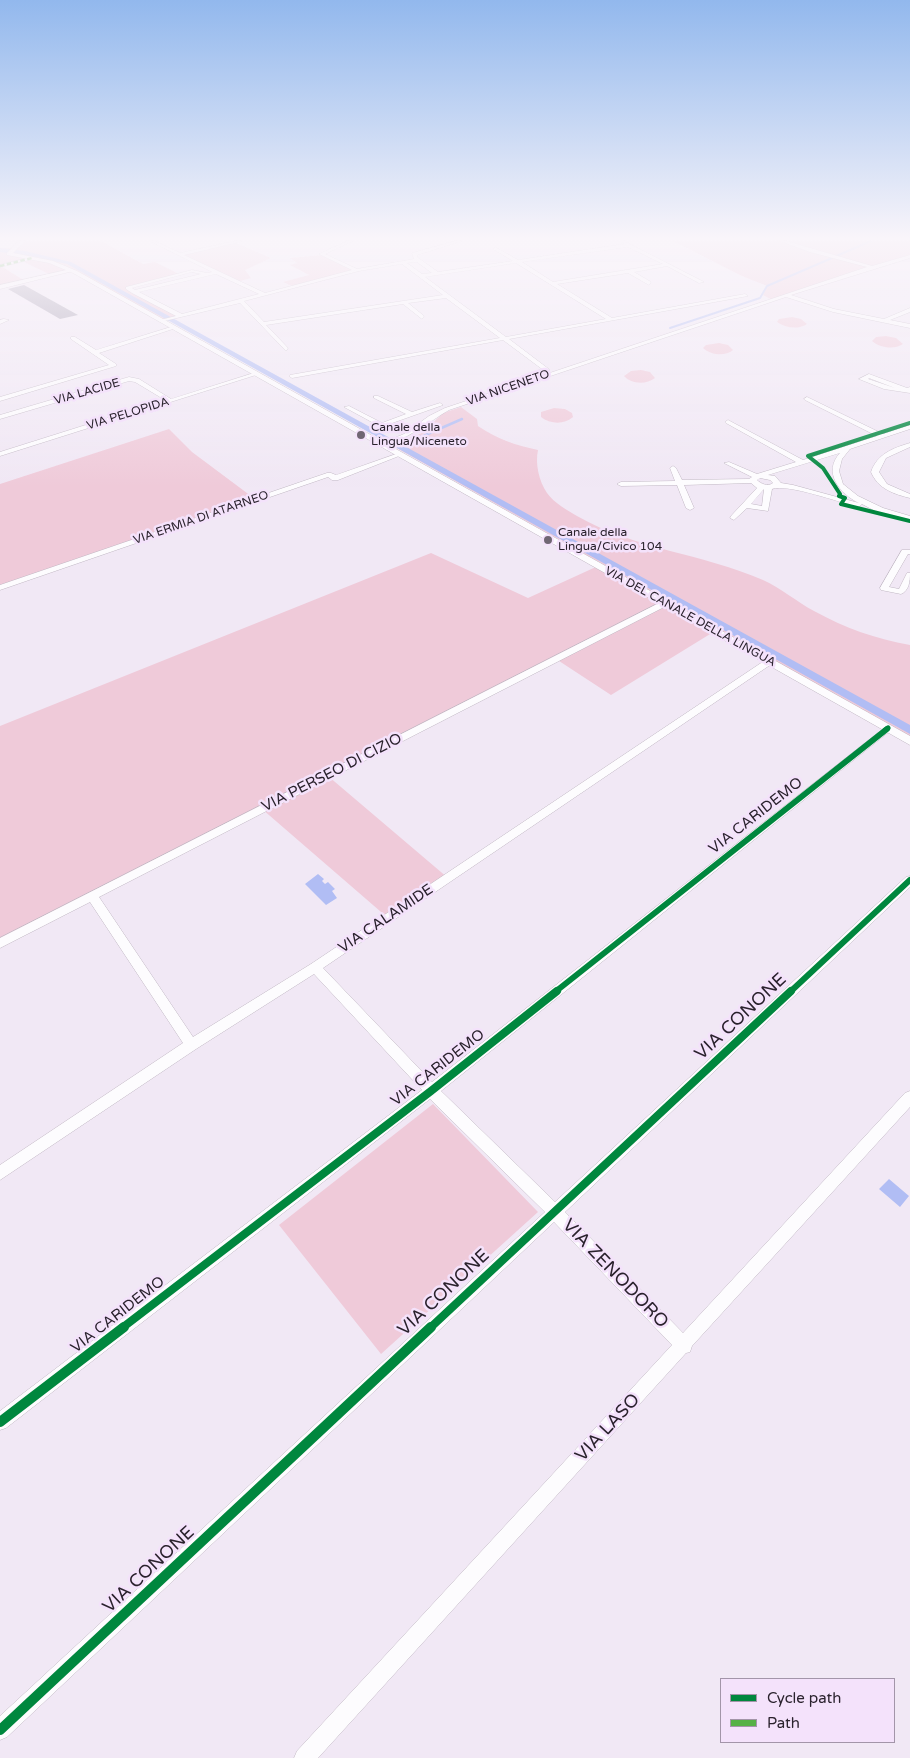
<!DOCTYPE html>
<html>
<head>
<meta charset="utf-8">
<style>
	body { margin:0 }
	#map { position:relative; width:910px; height:1758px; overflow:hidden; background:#f1e8f5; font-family:"Varela Round",sans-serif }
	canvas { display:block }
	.legend { position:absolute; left:720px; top:1678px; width:175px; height:65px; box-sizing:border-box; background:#f4e2fb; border:1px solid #a395a9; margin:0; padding:6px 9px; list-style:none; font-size:15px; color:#2a222d }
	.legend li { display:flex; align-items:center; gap:10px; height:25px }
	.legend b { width:25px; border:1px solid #a395a9 }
</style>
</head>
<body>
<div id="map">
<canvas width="910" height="1758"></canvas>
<ul class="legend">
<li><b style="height:6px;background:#00873e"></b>Cycle path</li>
<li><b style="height:6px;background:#56b146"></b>Path</li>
</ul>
</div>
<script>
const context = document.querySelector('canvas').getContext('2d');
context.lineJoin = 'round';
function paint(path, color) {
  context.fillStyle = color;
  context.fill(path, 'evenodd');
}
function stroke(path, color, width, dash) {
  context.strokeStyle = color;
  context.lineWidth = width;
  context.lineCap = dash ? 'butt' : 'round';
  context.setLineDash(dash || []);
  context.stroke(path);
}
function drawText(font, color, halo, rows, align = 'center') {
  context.font = font + ' "Varela Round",sans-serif';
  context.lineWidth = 5;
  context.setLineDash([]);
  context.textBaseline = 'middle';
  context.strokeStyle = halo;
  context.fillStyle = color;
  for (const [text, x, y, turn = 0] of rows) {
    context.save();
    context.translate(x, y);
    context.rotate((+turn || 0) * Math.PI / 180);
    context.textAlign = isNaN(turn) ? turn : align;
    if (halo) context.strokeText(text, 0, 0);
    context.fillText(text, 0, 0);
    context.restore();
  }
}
const green = new Path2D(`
	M20,241h81l42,23 12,-2 24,12 -50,14 52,28 -19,5 -91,-51 -20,5 -29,-14 -21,5 24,15 -25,6v-39h15l6,-5z
	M673,241h237v15l-136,45 -11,-6 4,-9 -25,-10z
	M234,242l37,16 -26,12 6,8 -14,4 -56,-28z
	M322,255l35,16 -63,16 -11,-5 26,-7 -19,-10 7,-2 -7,-5z
	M792,317l9,2 6,5c-9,6 -22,4 -30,-2l2,-3z
	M886,336l10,2 7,6c-9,6 -23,4 -31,-3l4,-4z
	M719,343l9,2 5,5c-8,7 -22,5 -30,-2l3,-3z
	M641,370l9,2 5,6c-9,7 -24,6 -31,-2l7,-5z
	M461,407l16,12 1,7c19,13 37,19 60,24 -3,14 1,31 9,43 7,10 20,17 30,23 60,34 124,37 186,64 18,8 34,22 51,31 31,17 62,28 96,34v92l-519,-292 31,-12 21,-20z
	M554,408l11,1 7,4 1,4c-9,8 -23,7 -32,0v-5z
	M169,429l23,23 63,47 -255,89v-104z
	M431,553l97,45 70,-32 117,65 -104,64 -55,-36 -228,117 120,102 -60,40 -126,-109 -262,134v-217z
	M433,1104l105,108 -157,142 -102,-129z`);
const water = new Path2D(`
	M318,874l6,5 -2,2 3,3 3,-2 7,7 -3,2 5,7 -11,7 -21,-21z
	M889,1179l20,17 -9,11 -21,-18z`);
const streamFar1 = new Path2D(`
	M834,257l37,-16
	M670,328l90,-30 7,-12 65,-28`);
const stream = new Path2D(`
	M398,447l64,-28`);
const canal = new Path2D(`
	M0,248l25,3 46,11 839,463v9l-843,-470 -42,-9 -25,-3z`);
const building = new Path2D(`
	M24,285l54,30 -18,4 -52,-30z`);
const minor = new Path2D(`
	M150,241h5l25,12 55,-12h8l-59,14 81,38 87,-23 -33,-16 28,-13h6l-28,13 32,15 57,-10 -2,-6 43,-12h7l-45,14v2l21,15 75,-11 -20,-12 2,-2 23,13 106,-16 -3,-2 3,-1 80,41 -5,1 -32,-17 -33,6 17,10 -2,3 -21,-12 -71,11 55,34 133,-24 3,2 -239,43 41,31 -14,5 -3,-2 1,-1 8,-3 -39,-29 -211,38 -3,-2 1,-1 210,-37 -54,-40 -38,5 16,13 -2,3 -19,-15 -137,21 22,23 -2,3 -46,-48 -80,19v-2l16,-4 -44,-23 -6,-4v-2l66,-17 15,3 5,-1zM628,247l35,17 -110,18 -31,-20zM417,262l15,11 -10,1 -15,-11zM516,263l90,56 -100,18 -81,-60zM402,264l41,31 -179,27 -20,-21 115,-30zM192,272l9,2 -66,16 -3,-2zM216,274l43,20 -77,20 -43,-22z
	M780,241h6l86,25 38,-11v3l-119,37 43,14 50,10 26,-11v4l-20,8 20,4v4l-77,-16 -47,-15 -337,113c-13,7 -58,41 -69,34l24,-10 25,-18 16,-8 422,-141 -57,-15z
	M32,257l2,2 -34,8v-2z
	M71,269l2,2 -73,18v-4z
	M4,319l5,1 -9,4v-4z
	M171,327l5,1 -77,25 17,11v2l-116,35v-4l109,-32 -38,-26v-2h4l21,13z
	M254,373l5,1 -259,82v-4l165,-52 -30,-18 -6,-1 -129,38v-4l129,-38 10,2 32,20z
	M869,374l38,14 3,-1v6l-26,-4 -25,-10zM869,378l26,10 -27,-9z
	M374,396h4l34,16 28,-9 3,2 -62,22 -37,-20 5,-1 33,17 24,-9 -32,-16z
	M807,397l76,37 27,-9v4l-60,20 -8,10 -3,12 4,13 15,12 25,12 27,8v4l-33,-8 -15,-8 -3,3c-18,-4 -72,-24 -87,-18l-4,22 -21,-3 -13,12 -4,-2 1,-2 26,-28 -6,-5 -67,2 10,23 -4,2 -4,-2 -9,-23 -56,1 -4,-2 4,-2 54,-1 -5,-13 3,-2 3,2 6,12 67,-1 3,-2 -28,-14 5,-1 28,12 39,-12 -70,-39 -1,-1 3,-2 75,40 74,-24 -72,-36 -1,-1zM840,453c-18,19 0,41 19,50l-66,-18 -12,-2 -6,-7 -7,-1zM760,478l10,2 3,3c-5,4 -12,1 -16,-3zM764,489l-2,17 -11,-2z
	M910,443v4l-24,11 -7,14 8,12 23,10v4c-16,-4 -32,-9 -39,-26 6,-18 22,-24 39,-29z
	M399,453l5,1 -66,26h-6l-4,-3 -328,113v-5l327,-112h4l5,2z
	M902,550h8v4h-2l-19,33 10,2 8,-16h3c0,8 -1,18 -9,21l-20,-4 -1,-2z
	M665,600l4,3 -1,2 -569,292 94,140 118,-73 456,-305h6v4l-450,305 109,114 456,-357 5,3 -2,2 -450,361 114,111 351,-325 4,-1v11l-345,325 118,121 222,-240 5,-2v16l-218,239 -2,6 -4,1 -368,405h-24l3,-7 375,-406 -118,-123 -547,515 -7,3v-24l545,-504 -115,-113 -424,329 -6,2v-19l422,-321 -108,-116 -118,75 -196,131v-15l183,-122 -93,-141 -90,46v-10z`);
const tertiary = new Path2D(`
	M19,241h6l-12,12 40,8 24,10 833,465v9l-837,-472 -24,-10 -42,-8v-2z`);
const quiet = new Path2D(`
	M0,266l32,-8`);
const cyclewayFar4 = new Path2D(`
	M910,423l-102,33 15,12 17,26 -1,2 6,2 -4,6 69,17`);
const cyclewayFar3 = new Path2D(`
	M885,730l3,-2`);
const cyclewayFar2 = new Path2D(`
	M555,992l332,-263
	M790,992l120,-112`);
const cyclewayFar1 = new Path2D(`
	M122,1328l309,-237 126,-100
	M430,1328l361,-337`);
const cycleway = new Path2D(`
	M0,1422l124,-95
	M0,1730l431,-403`);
const markers = [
	[361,435,5,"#706773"],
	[548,540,5,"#706773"]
];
const farStreetnames = [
	["VIA NICENETO",508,388,-19],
	["VIA LACIDE",87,392,-16],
	["VIA PELOPIDA",128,414,-17],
	["VIA ERMIA DI ATARNEO",201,518,-19],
	["VIA DEL CANALE DELLA LINGUA",690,617,29]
];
const farPoinames = [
	["Canale della",371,428],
	["Lingua/Niceneto",371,442],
	["Canale della",558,533],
	["Lingua/Civico 104",558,547]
];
const streetNames = [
	["VIA PERSEO DI CIZIO",332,773,-27],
	["VIA CARIDEMO",756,816,-38],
	["VIA CALAMIDE",386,919,-34],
	["VIA CARIDEMO",438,1068,-38],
	["VIA CARIDEMO",118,1315,-38]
];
const nearStreetnames = [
	["VIA CONONE",741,1017,-43],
	["VIA ZENODORO",615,1274,46],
	["VIA CONONE",444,1293,-43],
	["VIA LASO",608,1428,-47],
	["VIA CONONE",149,1570,-43]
];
paint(green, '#efcad9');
paint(water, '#b1bdf4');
stroke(streamFar1, '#b1bdf4', 2);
stroke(stream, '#b1bdf4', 2.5);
paint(canal, '#b1bdf4');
paint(building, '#a49cb0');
stroke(minor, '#c0b7c3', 1);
stroke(tertiary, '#c0b7c3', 1);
paint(minor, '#fdfcfe');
paint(tertiary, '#fdfcfe');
stroke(quiet, '#56b146', 2.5, [4.5, 2.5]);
stroke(cyclewayFar4, '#00873e', 4);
stroke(cyclewayFar3, '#00873e', 5);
stroke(cyclewayFar2, '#00873e', 6);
stroke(cyclewayFar1, '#00873e', 8);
stroke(cycleway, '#00873e', 10);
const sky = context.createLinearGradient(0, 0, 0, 487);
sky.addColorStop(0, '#92b8ed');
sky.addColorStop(0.49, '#f9f5fa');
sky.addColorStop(1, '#f9f5fa00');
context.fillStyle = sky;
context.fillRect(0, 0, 910, 487);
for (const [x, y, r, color] of markers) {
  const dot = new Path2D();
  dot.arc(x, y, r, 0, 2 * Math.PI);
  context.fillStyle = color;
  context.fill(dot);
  stroke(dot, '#f4e2fb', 2);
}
drawText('12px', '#2a222d', '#f4e2fb', farStreetnames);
drawText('12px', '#2a222d', '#f4e2fb', farPoinames, 'left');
drawText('15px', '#2a222d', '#f4e2fb', streetNames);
drawText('18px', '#2a222d', '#f4e2fb', nearStreetnames);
</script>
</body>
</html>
